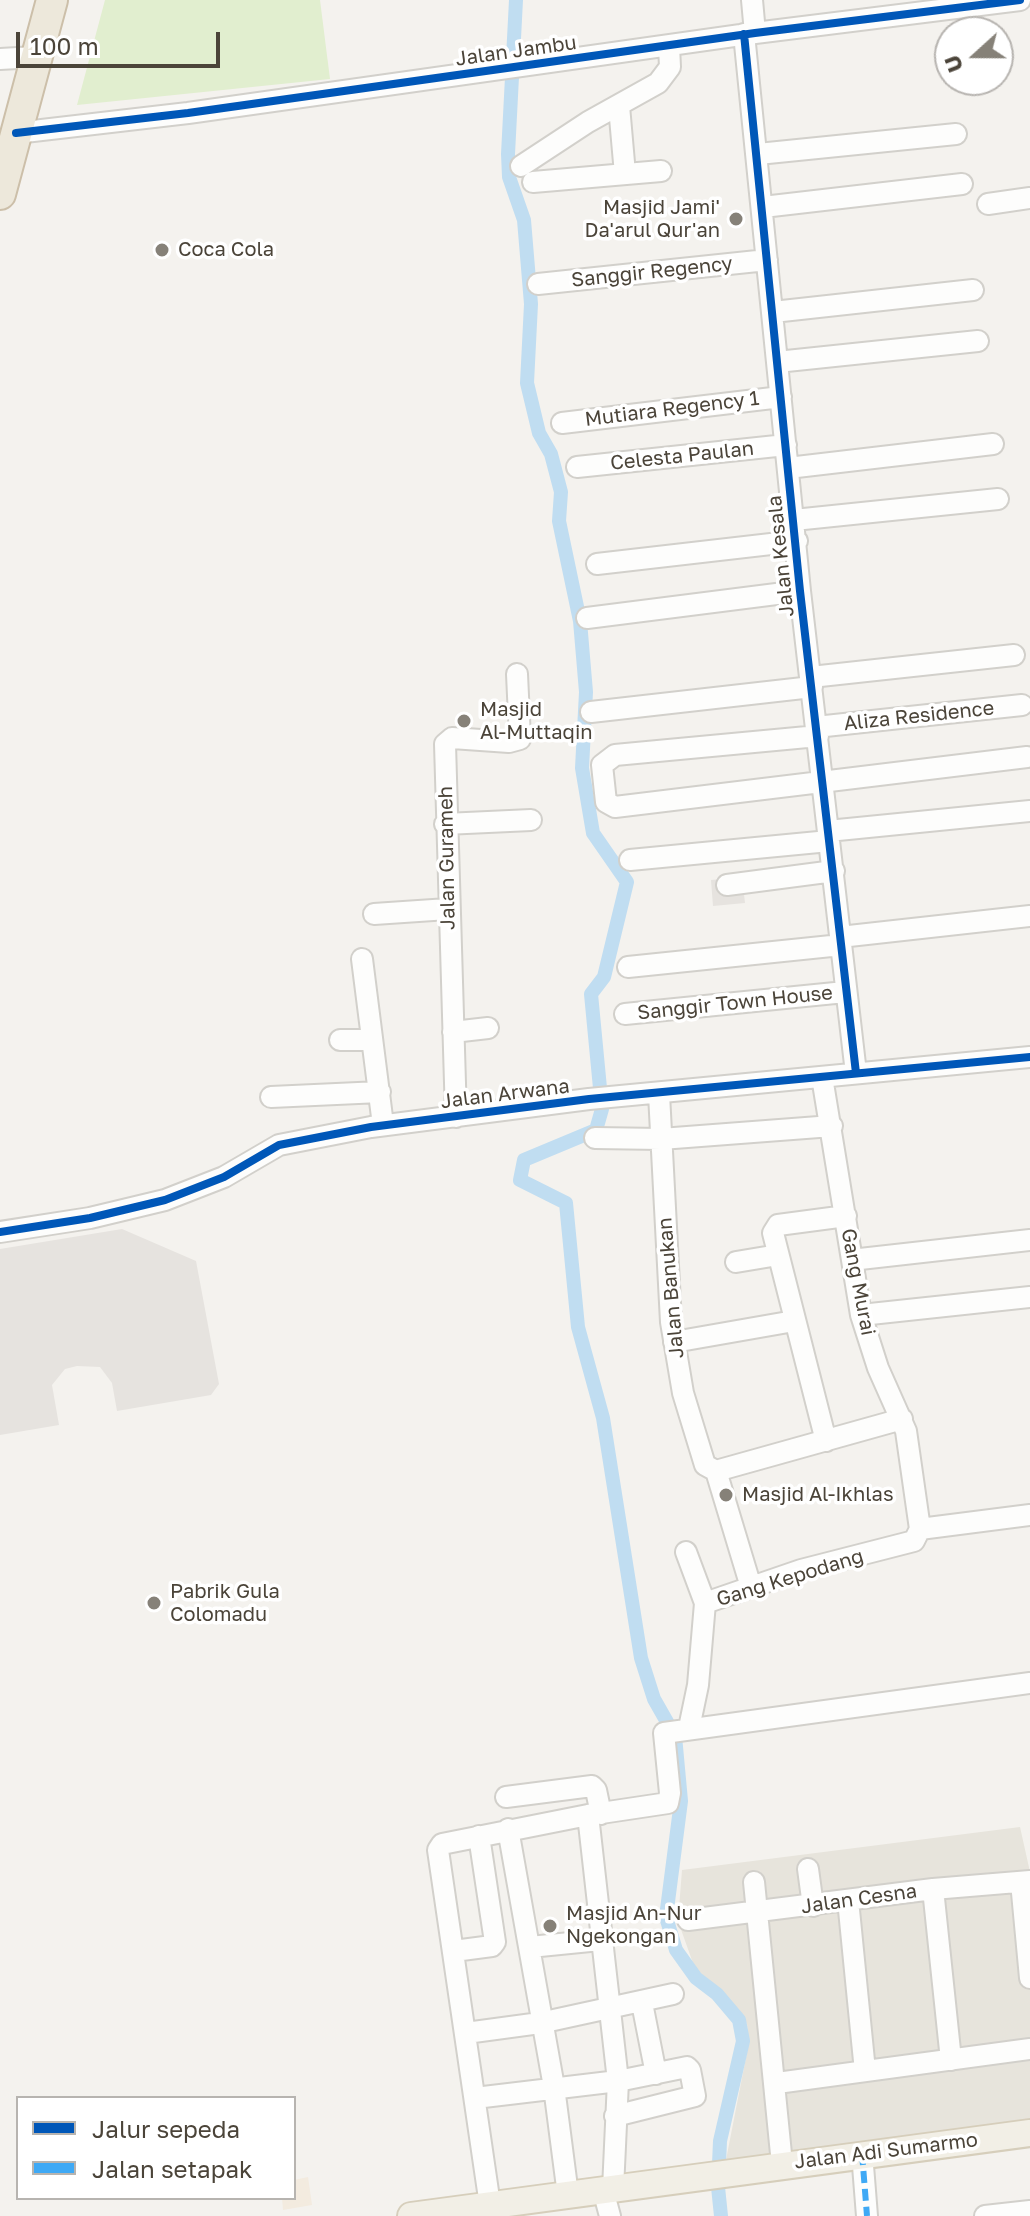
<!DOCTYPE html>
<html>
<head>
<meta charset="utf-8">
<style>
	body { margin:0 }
	#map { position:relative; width:1030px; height:2216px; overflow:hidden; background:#f4f2ee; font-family:"Golos Text",sans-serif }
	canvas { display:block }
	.legend { position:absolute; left:16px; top:2096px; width:280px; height:104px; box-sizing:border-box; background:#fff; border:2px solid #b7b4b0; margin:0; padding:10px 14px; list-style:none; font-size:24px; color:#4b4439 }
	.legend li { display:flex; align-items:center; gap:16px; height:40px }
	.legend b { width:40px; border:2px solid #b7b4b0 }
	.north { position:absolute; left:934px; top:16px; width:80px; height:80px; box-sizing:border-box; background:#fff; border:2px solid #b7b4b0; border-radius:50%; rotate:249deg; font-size:22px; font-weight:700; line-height:32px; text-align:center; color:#4b4439 }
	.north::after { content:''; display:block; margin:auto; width:28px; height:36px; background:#868178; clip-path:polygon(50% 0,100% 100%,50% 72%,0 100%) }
	.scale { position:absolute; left:16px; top:32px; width:204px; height:36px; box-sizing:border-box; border:4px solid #4b4439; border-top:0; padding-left:10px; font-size:24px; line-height:28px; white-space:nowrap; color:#4b4439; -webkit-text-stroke:6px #fff; paint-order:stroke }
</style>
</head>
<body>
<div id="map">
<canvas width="1030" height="2216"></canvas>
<ul class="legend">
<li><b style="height:10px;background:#0057b8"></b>Jalur sepeda</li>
<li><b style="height:10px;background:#3fa9f5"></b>Jalan setapak</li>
</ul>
<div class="north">U</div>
<div class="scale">100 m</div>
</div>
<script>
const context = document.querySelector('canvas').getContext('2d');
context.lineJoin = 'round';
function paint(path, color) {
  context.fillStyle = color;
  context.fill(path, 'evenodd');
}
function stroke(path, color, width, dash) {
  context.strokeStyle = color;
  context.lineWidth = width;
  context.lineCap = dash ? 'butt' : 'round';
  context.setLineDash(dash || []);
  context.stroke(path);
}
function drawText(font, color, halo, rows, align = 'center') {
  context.font = font + ' "Golos Text",sans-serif';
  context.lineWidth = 7;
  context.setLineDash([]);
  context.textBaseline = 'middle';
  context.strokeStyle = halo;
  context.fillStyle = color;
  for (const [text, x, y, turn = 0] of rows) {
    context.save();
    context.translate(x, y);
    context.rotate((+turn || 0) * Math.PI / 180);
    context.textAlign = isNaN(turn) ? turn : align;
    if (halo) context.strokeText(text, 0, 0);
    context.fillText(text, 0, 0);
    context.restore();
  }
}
const residential = new Path2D(`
	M1020,1827l10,45v252l-305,41 24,-123 -2,-18 -53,-58 -16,-45 4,-51z`);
const commercial = new Path2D(`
	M308,2177l4,28 -29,5 -1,-12h12v-18z`);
const green = new Path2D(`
	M105,0h215l10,79 -253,26z`);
const parking = new Path2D(`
	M742,877l3,26 -32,3 -2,-26z
	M122,1229l74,32 23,123 -8,11 -94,16 -5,-28 -12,-16 -23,-1 -12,3 -13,16 7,40 -59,10v-186z`);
const canal = new Path2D(`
	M516,0l-8,154 1,23 15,43 7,84 -4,79 12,50 12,21 10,38 -2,29 21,100 6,71 -4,76 11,65 34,49 -23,95 -13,17 11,115 -6,21 -72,30 -4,20 46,23 12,124 25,91 38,240 13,41 21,37 6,65 -15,116 10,33 20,28 21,16 22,26 4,21 -23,100 -2,46 3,29`);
const minor = new Path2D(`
	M752,0l3,33
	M744,34l56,557 56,482
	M0,59l35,-2
	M619,106l6,68
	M16,133l172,-20 567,-80 265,-33
	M758,154l198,-20
	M521,166l67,-44 70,-39 12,-16 -1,-21
	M533,182l128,-11
	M988,204l42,-6
	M763,207l199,-23
	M538,284l229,-24
	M773,312l200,-22
	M777,362l201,-21
	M562,423l219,-26
	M577,467l209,-22
	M788,468l205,-24
	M794,520l204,-21
	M597,564l200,-23
	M587,618l213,-27
	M811,677l203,-22
	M591,712l221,-25
	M816,727l206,-22
	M818,736l-203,19 -13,10 4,37 9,5 412,-50
	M445,824l86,-4
	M828,831l202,-20
	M630,860l199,-19
	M727,885l107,-14
	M374,914l74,-5
	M840,937l190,-21
	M362,959l21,166
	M628,967l213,-22
	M625,1014l220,-22
	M453,1032l35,-4
	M340,1040h32
	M822,1077l39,238 17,53 28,63 14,98
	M659,1094l12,228 12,71 22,72 11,6
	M271,1097l109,-5
	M456,1117l-11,-373 7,-6 57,4 11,-3 -3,-65
	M595,1138l66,1 171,-13
	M0,1232l90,-14 75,-18 59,-23 55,-32 92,-18 218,-28 441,-42
	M860,1259l170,-19
	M736,1262l42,-7
	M861,1315l169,-18
	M674,1342l120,-21
	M826,1441l-53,-208 5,-8 68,-9
	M716,1471l186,-52
	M716,1471l35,116
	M920,1529l110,-14
	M686,1552l19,51 96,-33 113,-29 6,-12
	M689,1728l9,-43 7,-82
	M506,1797l86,-11 4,4 5,24
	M508,1829l46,258 14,108
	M808,1869l5,37
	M754,1882l28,282
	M1021,1882l9,96
	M933,1889l18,171
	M848,1900l17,171
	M688,1920l245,-31 97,-8
	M530,1947l70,-7
	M454,1951l38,-5 3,-4 -16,-106
	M642,2003l14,71
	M466,2033l74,-10 133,-29
	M777,2083l253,-34
	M475,2098l143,-17 69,-14 3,3 5,26 -80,20
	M862,2153l5,63
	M613,2189l5,-108 -30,-266 80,-12 2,-10 -6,-60 366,-50
	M603,2190l7,26
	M490,2205l-52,-355 4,-6 146,-29
	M985,2216l45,-5`);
const major = new Path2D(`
	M411,2216l619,-83`);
const highway = new Path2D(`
	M0,194l52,-194`);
const quiet = new Path2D(`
	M862,2153l5,63`);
const cycleway = new Path2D(`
	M744,34l56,557 56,482
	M16,133l172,-20 567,-80 265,-33
	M0,1232l90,-14 75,-18 59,-23 55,-32 92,-18 218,-28 441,-42`);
const markers = [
	[736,219,8,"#868178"],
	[162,250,8,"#868178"],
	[464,721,8,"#868178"],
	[726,1495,8,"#868178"],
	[154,1603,8,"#868178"],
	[550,1926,8,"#868178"]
];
const streetNames = [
	["Jalan Jambu",516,51,-8],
	["Sanggir Regency",652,272,-6],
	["Mutiara Regency 1",672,409,-7],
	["Celesta Paulan",682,456,-6],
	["Jalan Kesala",781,556,-96],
	["Aliza Residence",919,716,-6],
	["Jalan Gurameh",447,858,-91],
	["Sanggir Town House",735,1003,-6],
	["Jalan Arwana",505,1094,-7],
	["Gang Murai",858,1282,79],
	["Jalan Banukan",671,1288,-95],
	["Gang Kepodang",790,1578,-17],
	["Jalan Cesna",859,1899,-8],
	["Jalan Adi Sumarmo",886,2151,-7]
];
const poiNames = [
	["Masjid Jami'",720,208,"right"],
	["Da'arul Qur'an",720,231,"right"],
	["Coca Cola",178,250],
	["Masjid",480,710],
	["Al-Muttaqin",480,733],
	["Masjid Al-Ikhlas",742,1495],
	["Pabrik Gula",170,1592],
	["Colomadu",170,1615],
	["Masjid An-Nur",566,1914],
	["Ngekongan",566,1937]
];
paint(residential, '#e7e4dc');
paint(commercial, '#f3ebdf');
paint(green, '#e1eecf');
paint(parking, '#e6e3df');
stroke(canal, '#c0ddf1', 14);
stroke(minor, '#d2d0cb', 24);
stroke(major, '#d6cebb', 30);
stroke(highway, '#ccbfa9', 34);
stroke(minor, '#fdfdfc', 20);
stroke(major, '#f2efe6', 26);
stroke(highway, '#ede8db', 30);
stroke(quiet, '#3fa9f5', 6, [12, 6]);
stroke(cycleway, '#0057b8', 8);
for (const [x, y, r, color] of markers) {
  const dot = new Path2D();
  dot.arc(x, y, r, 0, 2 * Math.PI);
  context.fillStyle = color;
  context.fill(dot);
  stroke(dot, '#fff', 3);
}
drawText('20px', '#4b4439', '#fff', streetNames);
drawText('20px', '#4b4439', '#fff', poiNames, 'left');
</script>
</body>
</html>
